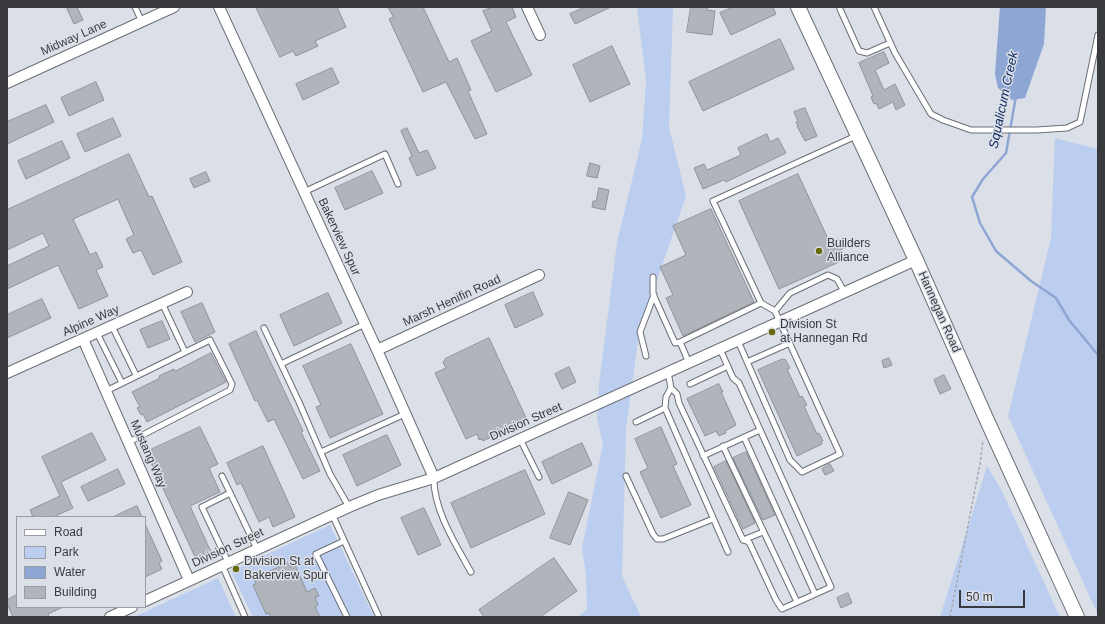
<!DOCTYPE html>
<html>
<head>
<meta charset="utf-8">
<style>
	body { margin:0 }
	#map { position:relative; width:1105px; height:624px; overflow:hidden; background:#dbdfe7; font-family:Helvetica,sans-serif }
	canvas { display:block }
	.frame { position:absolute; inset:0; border:8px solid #393a3d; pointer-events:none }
	.legend { position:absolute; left:16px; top:516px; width:130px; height:92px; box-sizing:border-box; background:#dbdfe7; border:1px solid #9a9da3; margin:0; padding:5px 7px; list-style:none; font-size:12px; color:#393a3d }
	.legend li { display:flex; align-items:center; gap:8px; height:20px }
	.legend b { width:20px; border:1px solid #9a9da3 }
	.scale { position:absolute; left:959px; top:590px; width:66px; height:18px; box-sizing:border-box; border:2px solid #393a3d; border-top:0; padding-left:5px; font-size:12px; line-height:14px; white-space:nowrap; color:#393a3d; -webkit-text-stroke:3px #dbdfe7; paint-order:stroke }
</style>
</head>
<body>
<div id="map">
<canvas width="1105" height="624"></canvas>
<div class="frame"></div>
<ul class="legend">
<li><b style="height:5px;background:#fff"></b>Road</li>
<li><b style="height:11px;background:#bbcef0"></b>Park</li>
<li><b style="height:11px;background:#8ea6d4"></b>Water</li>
<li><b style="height:11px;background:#b0b4bb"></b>Building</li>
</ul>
<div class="scale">50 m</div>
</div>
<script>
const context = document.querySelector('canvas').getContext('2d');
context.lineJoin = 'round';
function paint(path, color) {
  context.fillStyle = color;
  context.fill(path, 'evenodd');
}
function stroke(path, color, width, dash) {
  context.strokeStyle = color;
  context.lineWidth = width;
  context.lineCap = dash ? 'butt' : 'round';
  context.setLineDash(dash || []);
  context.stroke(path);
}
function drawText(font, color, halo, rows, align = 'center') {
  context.font = font + ' Helvetica,sans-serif';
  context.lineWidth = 3;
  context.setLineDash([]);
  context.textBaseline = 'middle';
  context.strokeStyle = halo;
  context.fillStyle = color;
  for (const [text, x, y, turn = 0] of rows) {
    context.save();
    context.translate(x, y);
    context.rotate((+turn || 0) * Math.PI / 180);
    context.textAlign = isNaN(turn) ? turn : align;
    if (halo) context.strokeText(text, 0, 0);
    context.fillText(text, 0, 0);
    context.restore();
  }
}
const green = new Path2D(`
	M637,7h36l-4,120 17,69 -47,137 -13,96 -4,147 19,41h-63l9,-8 -1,-34 -4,-27 21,-104 -6,-26 2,-33 18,-143 25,-103 4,-58z
	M1055,138l43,11v466l-90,-199 43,-178z
	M987,466l15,25 58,126h-120z
	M330,525l44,92h-121l-22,-46z
	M218,578l18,39h-100v-1z`);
const water = new Path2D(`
	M1000,7h46l-2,37 -19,54 -13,2 -14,-12 -3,-14z`);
const stream = new Path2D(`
	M1016,96l-10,57 -23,26 -11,18 8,26 16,28 35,30 25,17 13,22 29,35`);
const building = new Path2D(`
	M72,7h5l6,13 -9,4 -7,-15z
	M256,7h81l9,20 -31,14 3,5 -22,10 -3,-5 -13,6z
	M388,7h35l26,55 8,-4 14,32 -3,1 19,43 -12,5 -29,-57 -23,10 -34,-73 4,-2z
	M493,7h19l4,10 -10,5 26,53 -36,17 -25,-51 21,-10 -9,-20z
	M585,7h26l-36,17 -5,-10z
	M691,7h17l-1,3 8,1 -3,24 -25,-3z
	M733,7h40l3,7 -45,21 -11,-22z
	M780,39l14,30 -91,42 -14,-29z
	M612,46l18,38 -40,18 -17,-37z
	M884,52l5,11 -14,7 9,20 11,-6 10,21 -9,5 -3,-8 -14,7 -3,-6 -2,1 -3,-7 2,-1 -14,-33z
	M332,68l7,15 -36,17 -7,-16z
	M96,82l8,18 -35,16 -8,-18z
	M46,105l8,17 -47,22v-22z
	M805,108l12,28 -12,5 -8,-15h1l-2,-4 2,-1 -4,-9z
	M113,118l8,18 -36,16 -8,-18z
	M407,128l12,25 8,-3 9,18 -19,8 -8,-18 3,-2 -11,-25z
	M767,134l3,8 8,-4 8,15 -60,29 -2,-2 -21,9 -9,-21 10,-4 3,6 34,-15 -3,-7z
	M62,141l8,17 -44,21 -8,-18z
	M129,154l20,43 3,-1 30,66 -29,13 -12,-25 -8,3 -7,-14 8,-4 -16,-36 -45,20 17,36 6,-3 7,15 -7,3 12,26 -29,13 -21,-44 -51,24v-23l42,-20 -6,-13 -36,17v-40z
	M590,163l10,3 -3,12 -10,-2z
	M372,171l11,22 -38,17 -10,-22z
	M206,172l4,9 -16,7 -4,-9z
	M798,174l32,69 9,-4 5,9 -9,5 4,9 -60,27 -40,-88z
	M599,188l10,2 -4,20 -13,-3 1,-6h3z
	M711,209l43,93 -71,34 -17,-38 7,-3 -13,-28 26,-12 -13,-29z
	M533,292l10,23 -28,13 -10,-23z
	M328,293l14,30 -48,23 -14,-31z
	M42,299l9,19 -44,20v-23z
	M202,303l13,29 -20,10 -14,-30z
	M162,321l8,18 -22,9 -8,-18z
	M256,331l47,100 -2,1 19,39 -17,8 -29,-60 -6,3 -11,-22 -2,1 -26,-57z
	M489,338l38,82 -44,21 -1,-2 -3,1 -2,-6 -11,5 -31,-66 11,-5 -3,-6 2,-2v-1z
	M351,344l32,70 -53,24 -14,-31 5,-2 -18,-39z
	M211,353l15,29 -79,40 -4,-8 -2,1 -4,-7 3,-1 -8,-15 28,-14 -1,-2 15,-7 1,2z
	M889,358l3,7 -8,3 -2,-7z
	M783,359l1,1 1,-1 5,9 -3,1 13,28 2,-1 5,9 -3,1 13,28 2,-1 4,8 -2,1 1,2 -25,12 -39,-86z
	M569,367l7,15 -14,7 -7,-15z
	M944,375l7,14 -11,5 -6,-14z
	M719,384l4,8h-2l15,33 -11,6 1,2 -7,3 -3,-5 -11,5 -18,-37z
	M200,427l18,37 -9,4 11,24 -30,14 21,46 -15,7 -50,-107z
	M661,427l16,37 -4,2 18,39 -30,13 -21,-46 8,-4 -13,-29z
	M92,433l14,27 -45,22 12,26 -20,9h-20l-3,-7 30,-14 -18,-39z
	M387,435l14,30 -44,21 -14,-31z
	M582,443l10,22 -40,19 -10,-22z
	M263,446l32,71 -22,10 -4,-10 -10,5 -18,-39 -4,2 -10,-22z
	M746,452l29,63 -12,5 -30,-62z
	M726,461l29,62 -12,6 -29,-62z
	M830,464l4,7 -9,4 -3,-6z
	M118,469l7,15 -37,17 -7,-14z
	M525,470l20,44 -74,34 -20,-45z
	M569,492l19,8 -18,45 -20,-7z
	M137,506l5,11h-29z
	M424,508l17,37 -23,10 -17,-37z
	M145,524l17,37 -3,2 3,6 -17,8z
	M554,558l23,33 -37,26h-56l-5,-7z
	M288,563l2,4 5,-2 12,27 8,-4 4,8 -4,1 3,8 -3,2 5,10h-49l-2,-4 -3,1 -13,-29 3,-1 -2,-5z
	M848,593l4,10 -11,5 -4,-10z
	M17,595v12h46l-15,7 1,3h-36l-6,-13v-4z`);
const path = new Path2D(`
	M950,617l30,-153 3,-24`);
const lane = new Path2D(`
	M135,7l7,15
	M874,7l21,46 36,61 12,6 28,10h66l30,-2 13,-6 18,-87
	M840,9l19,42 8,2 23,-10
	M304,192l81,-38 13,30
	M653,277v17l22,49 5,-1 81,-39 -48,-102 145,-66
	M162,303l23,49
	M775,311l15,-18 38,-18 9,4 8,14
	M112,326l24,49
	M264,328l35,74 31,72 19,33
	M97,333l25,50
	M738,341l52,119 12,12 38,-18 -65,-143 -14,-8
	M680,342l9,21
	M646,356l-6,-24 14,-37
	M747,362l43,-19
	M281,364l84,-40
	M668,372l3,16 -5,9 -1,11 63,144
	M690,384l38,-18
	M671,388l6,6 2,9 64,137 6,2 27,58 6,9 49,-22 -92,-204 -6,-5 -13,-29
	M106,391l104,-51 22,44 -2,6 -101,52
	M636,422l29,-14
	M744,437l71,157
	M520,439l19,38
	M723,446l74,156
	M321,452l84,-38
	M703,456l57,-26
	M222,476l35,73
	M626,476l27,58 4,5h6l50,-20
	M434,478c-1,31 22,67 37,94
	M332,514l47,103
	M743,540l20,-8
	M344,541l-28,13 31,63
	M228,562l-26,-55 28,-14
	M222,565l23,52`);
const street = new Path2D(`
	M219,7l158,343 57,128
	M527,7l13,28
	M7,83l167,-76
	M83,339l106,241
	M377,350l162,-75
	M7,373l180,-81
	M145,601l204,-94 29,-12 56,-17 482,-218
	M110,617l22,-10`);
const secondary = new Path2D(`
	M798,7l118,253 69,156 92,201`);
const markers = [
	[819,251,4,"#666b0c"],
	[772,332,4,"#666b0c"],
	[236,569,4,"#666b0c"]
];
const streetNames = [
	["Midway Lane",74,38,-24],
	["Bakerview Spur",339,237,65],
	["Marsh Henifin Road",452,301,-25],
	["Hannegan Road",939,312,66],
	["Alpine Way",91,321,-24],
	["Division Street",526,422,-24],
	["Mustang Way",148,454,66],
	["Division Street",228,548,-25]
];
const poiNames = [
	["Builders",827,244],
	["Alliance",827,258],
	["Division St",780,325],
	["at Hannegan Rd",780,339],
	["Division St at",244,562],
	["Bakerview Spur",244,576]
];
const waterNames = [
	["Squalicum Creek",1004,100,-78]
];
paint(green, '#bbcef0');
paint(water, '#8ea6d4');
stroke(stream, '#8ea6d4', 2.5);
paint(building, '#b0b4bb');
stroke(building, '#8f9299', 1);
stroke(lane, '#6b6f75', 7);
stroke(street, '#6b6f75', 12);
stroke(secondary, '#6b6f75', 16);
stroke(path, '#a5a8af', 1.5, [3, 2]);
stroke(lane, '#fff', 5);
stroke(street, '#fff', 10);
stroke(secondary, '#fff', 14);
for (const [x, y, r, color] of markers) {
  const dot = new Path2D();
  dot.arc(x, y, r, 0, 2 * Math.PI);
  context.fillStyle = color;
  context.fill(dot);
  stroke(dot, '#dbdfe7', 1.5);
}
drawText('12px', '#393a3d', '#dbdfe7', streetNames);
drawText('12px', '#393a3d', '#dbdfe7', poiNames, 'left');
drawText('italic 13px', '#102a61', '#dbdfe7', waterNames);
</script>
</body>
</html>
